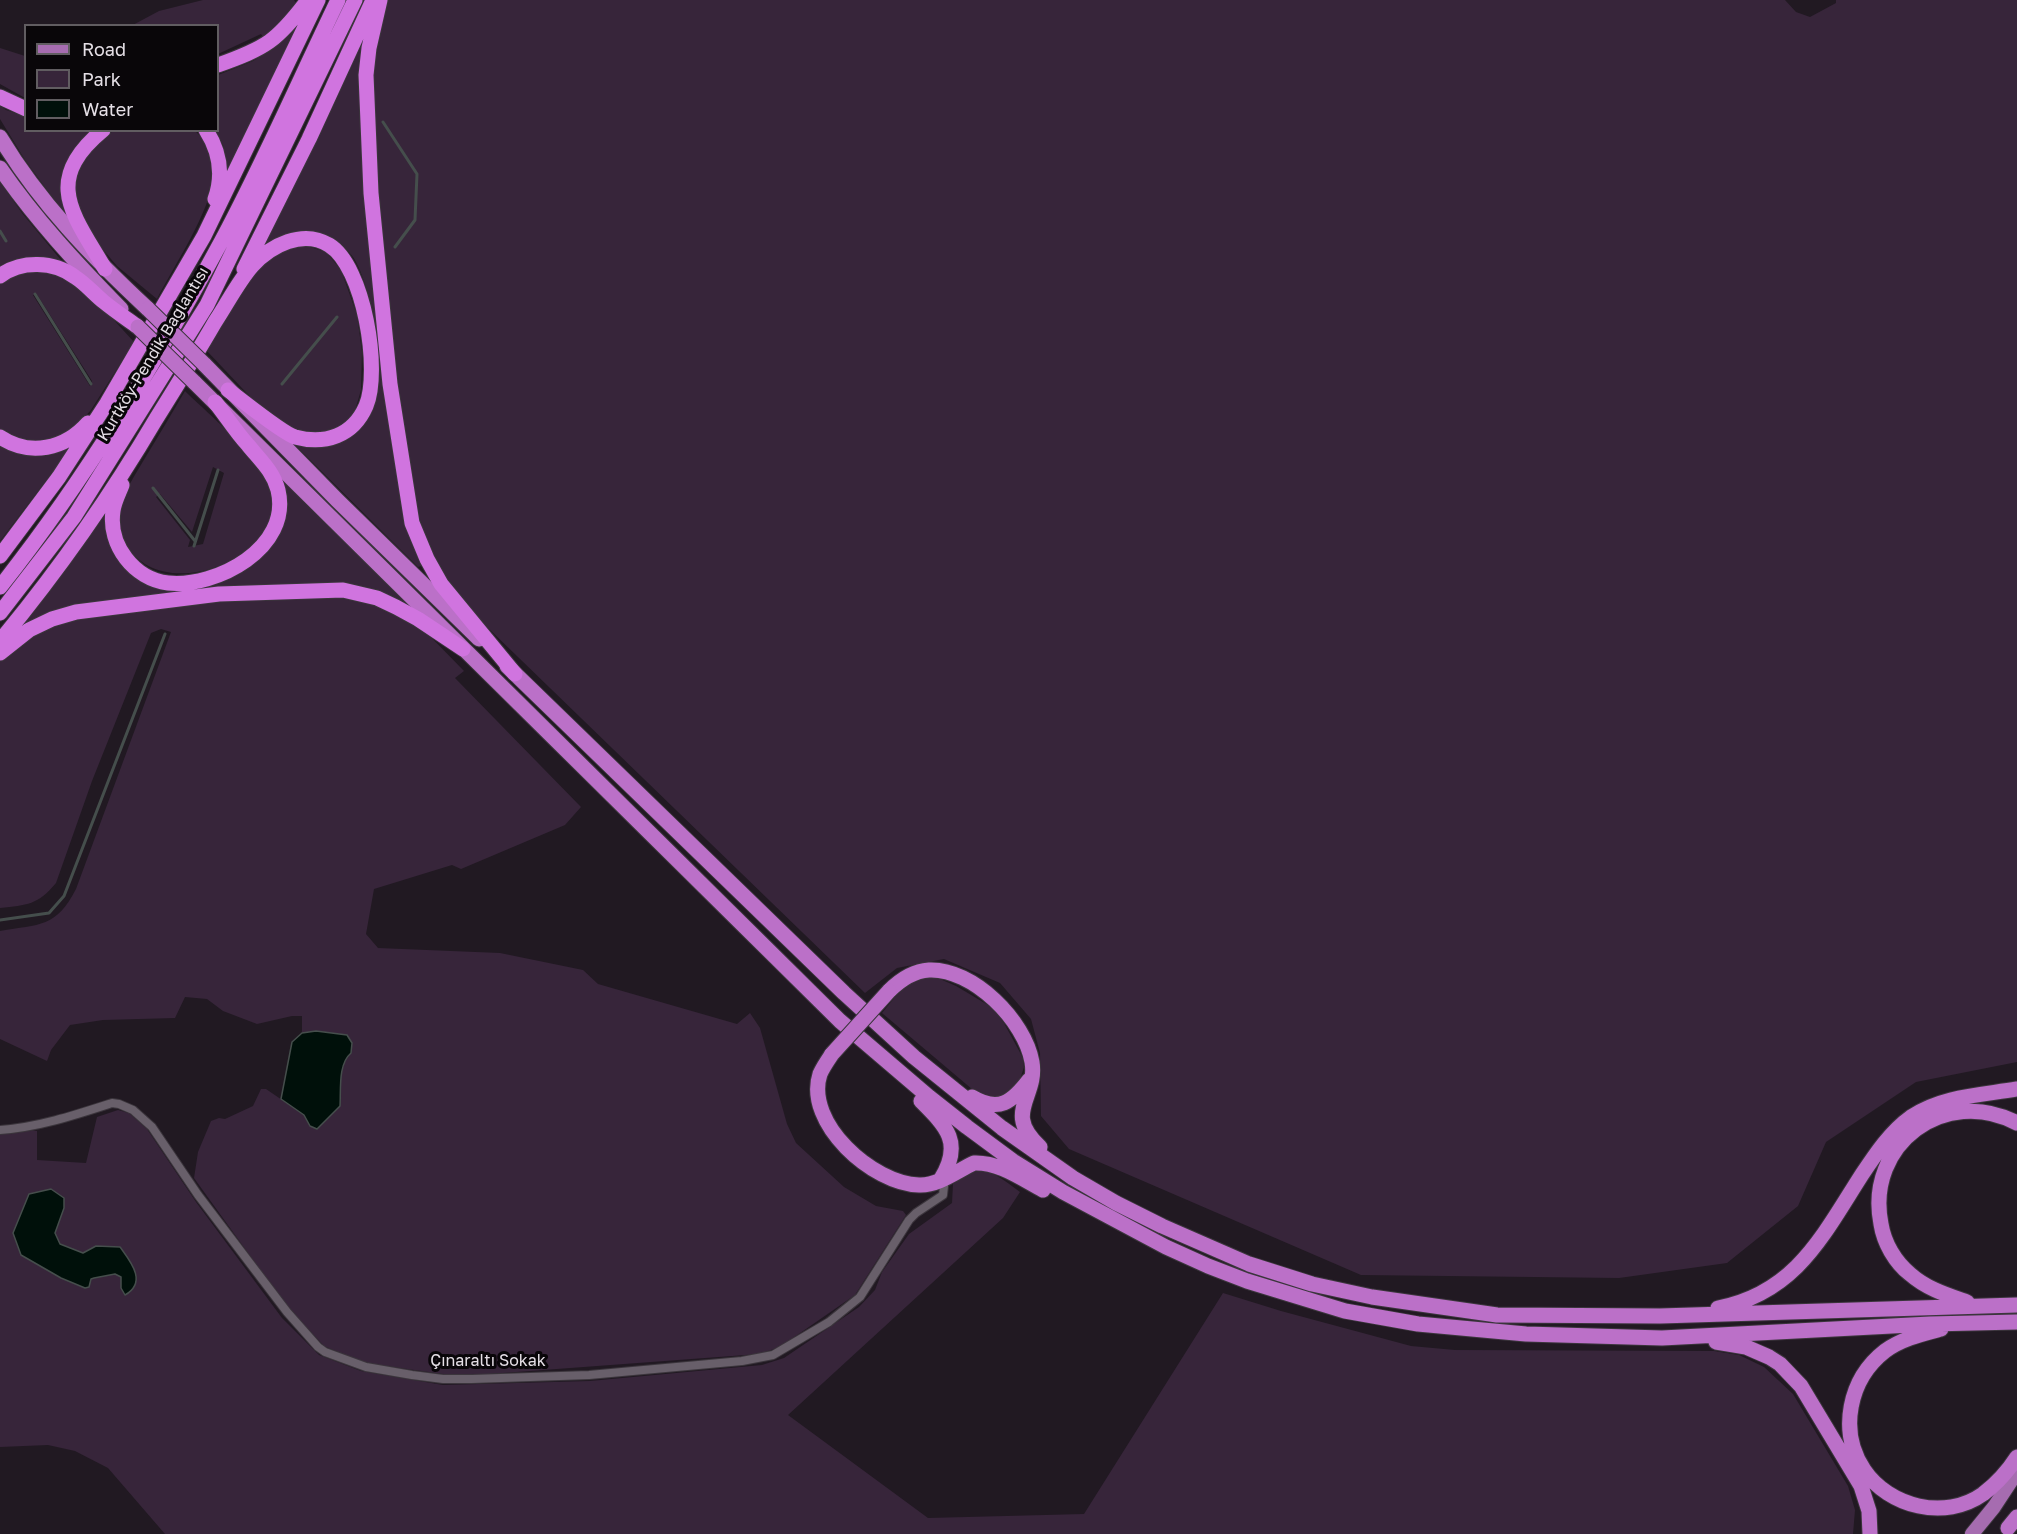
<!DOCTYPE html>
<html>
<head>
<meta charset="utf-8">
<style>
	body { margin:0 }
	#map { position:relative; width:2017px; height:1534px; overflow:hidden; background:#211922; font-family:"Golos Text",sans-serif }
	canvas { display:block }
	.legend { position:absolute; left:24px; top:24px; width:195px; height:108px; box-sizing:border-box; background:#090609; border:2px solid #615d61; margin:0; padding:8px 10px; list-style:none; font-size:18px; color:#e5dfe6 }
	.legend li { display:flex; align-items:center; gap:12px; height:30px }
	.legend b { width:30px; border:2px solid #615d61 }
</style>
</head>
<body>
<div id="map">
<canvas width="2017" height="1534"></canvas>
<ul class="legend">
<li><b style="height:8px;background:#a66cb0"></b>Road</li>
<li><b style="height:16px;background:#37253a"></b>Park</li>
<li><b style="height:16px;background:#00100a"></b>Water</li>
</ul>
</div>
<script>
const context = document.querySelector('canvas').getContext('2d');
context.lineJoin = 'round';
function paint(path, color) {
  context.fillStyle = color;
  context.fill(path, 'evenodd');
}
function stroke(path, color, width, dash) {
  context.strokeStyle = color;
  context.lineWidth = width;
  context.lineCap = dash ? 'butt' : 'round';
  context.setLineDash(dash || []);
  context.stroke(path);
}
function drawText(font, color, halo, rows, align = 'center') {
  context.font = font + ' "Golos Text",sans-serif';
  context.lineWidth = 6;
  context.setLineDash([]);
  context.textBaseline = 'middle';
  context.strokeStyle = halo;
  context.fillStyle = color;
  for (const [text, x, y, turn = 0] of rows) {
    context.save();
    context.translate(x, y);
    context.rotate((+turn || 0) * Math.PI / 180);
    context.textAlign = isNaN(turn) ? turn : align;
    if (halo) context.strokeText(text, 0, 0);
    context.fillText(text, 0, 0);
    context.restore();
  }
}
const green = new Path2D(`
	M203,0h91l2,3 -18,23 -15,11 -2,-3 -43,20v-28h-87l28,-15z
	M387,0h1398l11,12 14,5 26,-14v-3h181v1062l-101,20 -90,60 -28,64 -71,57 -108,15 -258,-3 -292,-126 -28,-33 -1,-63 -9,-34 -31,-36 -56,-24 -47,9 -32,25 -378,-366 -36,-40 -16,-23 -20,-53 -12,-76 -27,-251 -3,-111 3,-35z
	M369,24l-2,164 58,377 -7,2 -126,-125c23,5 46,7 65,-10 8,-7 15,-21 18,-31 10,-34 -3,-115 -22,-144 -5,-7 -14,-13 -21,-18l-70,8z
	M300,25l-72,150 -5,-30 -8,-14 3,-1v-55l35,-14 20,-12z
	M0,48l25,8v42l-25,-14z
	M0,105l6,5 19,6 1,14 67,1 -18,17 -12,41 1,24 -39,-53 -25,-41z
	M113,131h82c12,10 20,29 19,45 -4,36 -40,90 -57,123l-40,-33 -24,-28 -21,-45 5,-26 18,-24z
	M0,182l22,31 43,52 -65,4z
	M307,246l19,6 15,18 16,45 5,37 -1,38 -7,24 -11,11 -12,6 -11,3 -25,-2 -38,-28 -50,-53c16,-28 36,-73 61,-94 11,-9 26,-10 39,-11z
	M31,268l28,5 42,33 33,36 -43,68 -19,21 -24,11 -32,-2 -16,-10v-149zM36,293l56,88 -2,5 -57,-91z
	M185,391c22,22 84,73 88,103 7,69 -116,112 -148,48 -4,-8 -7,-23 -6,-31 4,-19 17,-37 26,-53 14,-23 27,-45 40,-67zM213,467l11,6 -21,71 -15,3 2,-7 -34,-43 4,-3 32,38z
	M74,444l-74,97v-96c31,14 43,10 74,-1z
	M280,478l128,126 -33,-13 -291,14 -73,30 99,-131c0,11 -3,26 -1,37 3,11 11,22 19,30 10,8 20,14 32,18 33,9 91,-14 111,-42 5,-7 12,-20 14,-29 3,-13 -1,-27 -5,-40z
	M339,596l31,5 54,29 40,41 -9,7 126,129 -16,18 -104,44 -9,-4 -78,24 -8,45 12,14 122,5 83,17 15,14 139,40 13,-11 10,15 27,96 9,19 48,44 32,19 27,5 3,4 -51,80 -75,52 -21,7 -283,21 -33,-1 -79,-11 -40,-17 -37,-39 -93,-129 4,-26 13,-31 8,-3 6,1 28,-13 8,-17h5l38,26 6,11 33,-58 2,-10 6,-5 -35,-22 -14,2v-17h-10l-35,8 -34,-13 -16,-12 -22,-2 -10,21 -72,2 -33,5 -19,25 -4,11 -47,-22v-108c40,-7 56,-3 76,-42l95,-257 -10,-3 -10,4 -59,148 -36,102c-18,22 -29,22 -56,25v-248l26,-22 25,-13 29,-8 145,-18z
	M927,977l13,2 16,7 37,22 11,15 19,35 1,9 -6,19 -19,12 -20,-3 -97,-82c17,-20 18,-27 45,-36z
	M118,1110l11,3 18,16 49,73 86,116 37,37 42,16 82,14 147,-4 172,-16 22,-7 75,-51 16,-17 7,-18 27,-38 43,-31 1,-19c31,-23 39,-12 67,8l-17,26 -215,197 140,103 156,-4 139,-221 58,18 130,35 44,4 259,1 25,4 25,12 29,27 55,92 7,24 -2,24h-1688l-57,-66 -33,-17 -27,-6 -48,2v-322l37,6v29l49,3 11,-46z`);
const water = new Path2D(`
	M316,1031l31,4 5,8 -1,10c-13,11 -10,36 -11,53l-23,23 -7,-3 -6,-11 -23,-16 11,-57 10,-9z
	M51,1189l13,9v10l-9,25 5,11 23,9 13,-7 24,1c10,14 28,35 5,48l-4,-7v-11l-6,-3 -21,4 -3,1 -2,8 -4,1 -24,-10 -40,-23 -8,-22 16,-39z`);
const stream = new Path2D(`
	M383,122l34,52 -2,46 -20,27
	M0,231l6,10
	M35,294l56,90
	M282,384l55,-67
	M153,488l42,53
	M194,546l24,-76
	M0,920l49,-7 15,-17 101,-262`);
const minor = new Path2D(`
	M0,1130c39,-3 75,-15 112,-27l7,1 14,6 19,17 46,68 89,117 31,35 7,5 41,15 46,8 31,4h29l117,-4 153,-14 31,-6 56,-33 31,-25 49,-77 7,-7 27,-18 1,-9 -3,-7`);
const primary = new Path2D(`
	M1972,1534l22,-27 23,-35`);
const trunk = new Path2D(`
	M0,137c39,65 92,120 148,172
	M0,168c35,51 77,96 121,141
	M204,364l133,136 142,139
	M194,382l646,639 89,76 38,30 46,34 50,31 103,55 42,19 39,15 98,30 73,13 108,10 136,4 268,-14 87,-2
	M507,666l337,327 70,64 88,71 71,50 43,25 46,23 87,38 63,20 60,13 125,18 163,1 357,-11
	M889,991c11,-11 24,-20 40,-21 44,-2 96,51 103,92 6,36 -30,50 8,85
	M832,1054c-4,6 -9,13 -12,20 -16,49 53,110 99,111 19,1 38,-14 55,-22 25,-1 48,16 69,27
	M972,1097c27,16 40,5 57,-17
	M921,1101c26,26 42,42 20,78
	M1967,1302c-20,-7 -40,-13 -57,-28 -15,-12 -26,-31 -29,-50 -16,-80 64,-139 136,-101
	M1718,1308c77,-15 104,-71 143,-132 14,-21 29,-44 50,-59 31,-21 71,-22 106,-28
	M1941,1329c-19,5 -40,10 -56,22 -36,28 -47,80 -21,119 25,37 81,51 119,24 13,-10 25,-23 34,-37
	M1716,1342l30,5 23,10 11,7 21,22 60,100 8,25 1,23
	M2008,1528l9,-11`);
const motorway = new Path2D(`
	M380,0l-11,48 -3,27 5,118 19,191 22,139 15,36 14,25 74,90
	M218,65c48,-17 59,-24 90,-65
	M0,97l26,12
	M103,130c-62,51 -29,85 2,139
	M206,130c14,22 18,44 9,69
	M244,269l65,-130 64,-139
	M0,276c21,-16 54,-15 75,1 11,7 19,17 29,25 11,9 23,17 34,25
	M0,437c30,20 65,12 88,-14
	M122,485c-3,8 -8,17 -9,26 -5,34 21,68 55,72 48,5 124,-35 110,-93 -5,-19 -18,-30 -30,-45 -12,-13 -22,-29 -33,-43
	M0,556l59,-79 48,-74 97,-167 114,-236
	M0,587c85,-107 156,-225 221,-345 42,-78 78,-161 117,-242
	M0,613l74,-96 133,-212 148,-305
	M0,641c58,-70 110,-144 156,-222 20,-32 40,-64 59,-97 12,-18 23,-40 37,-56 19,-21 51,-37 77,-21 35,21 52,126 37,161 -13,30 -41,39 -71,31 -13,-4 -53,-37 -67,-47
	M0,653l29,-23 23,-11 24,-7 143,-18 124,-4 34,8 19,9 22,12 45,30`);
const trunkBridge = new Path2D(`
	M148,309l56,55
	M138,327l56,55
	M832,1054l57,-63`);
const streetNames = [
	["Kurtköy-Pendik Bağlantısı",153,354,-59],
	["Çınaraltı Sokak",488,1361]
];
paint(green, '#37253a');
paint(water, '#00100a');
stroke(water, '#454e4c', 1.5);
stroke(stream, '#454e4c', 3);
stroke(minor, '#3b353c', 10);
stroke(primary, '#3b353c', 16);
stroke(trunk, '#3b353c', 17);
stroke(motorway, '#3b353c', 17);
stroke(minor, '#685f6a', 8);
stroke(primary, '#a66cb0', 14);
stroke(trunk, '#bb70c8', 15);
stroke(motorway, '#d074df', 15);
stroke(trunkBridge, '#3b353c', 17, []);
stroke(trunkBridge, '#bb70c8', 15);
drawText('16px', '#e5dfe6', '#090609', streetNames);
</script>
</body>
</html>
